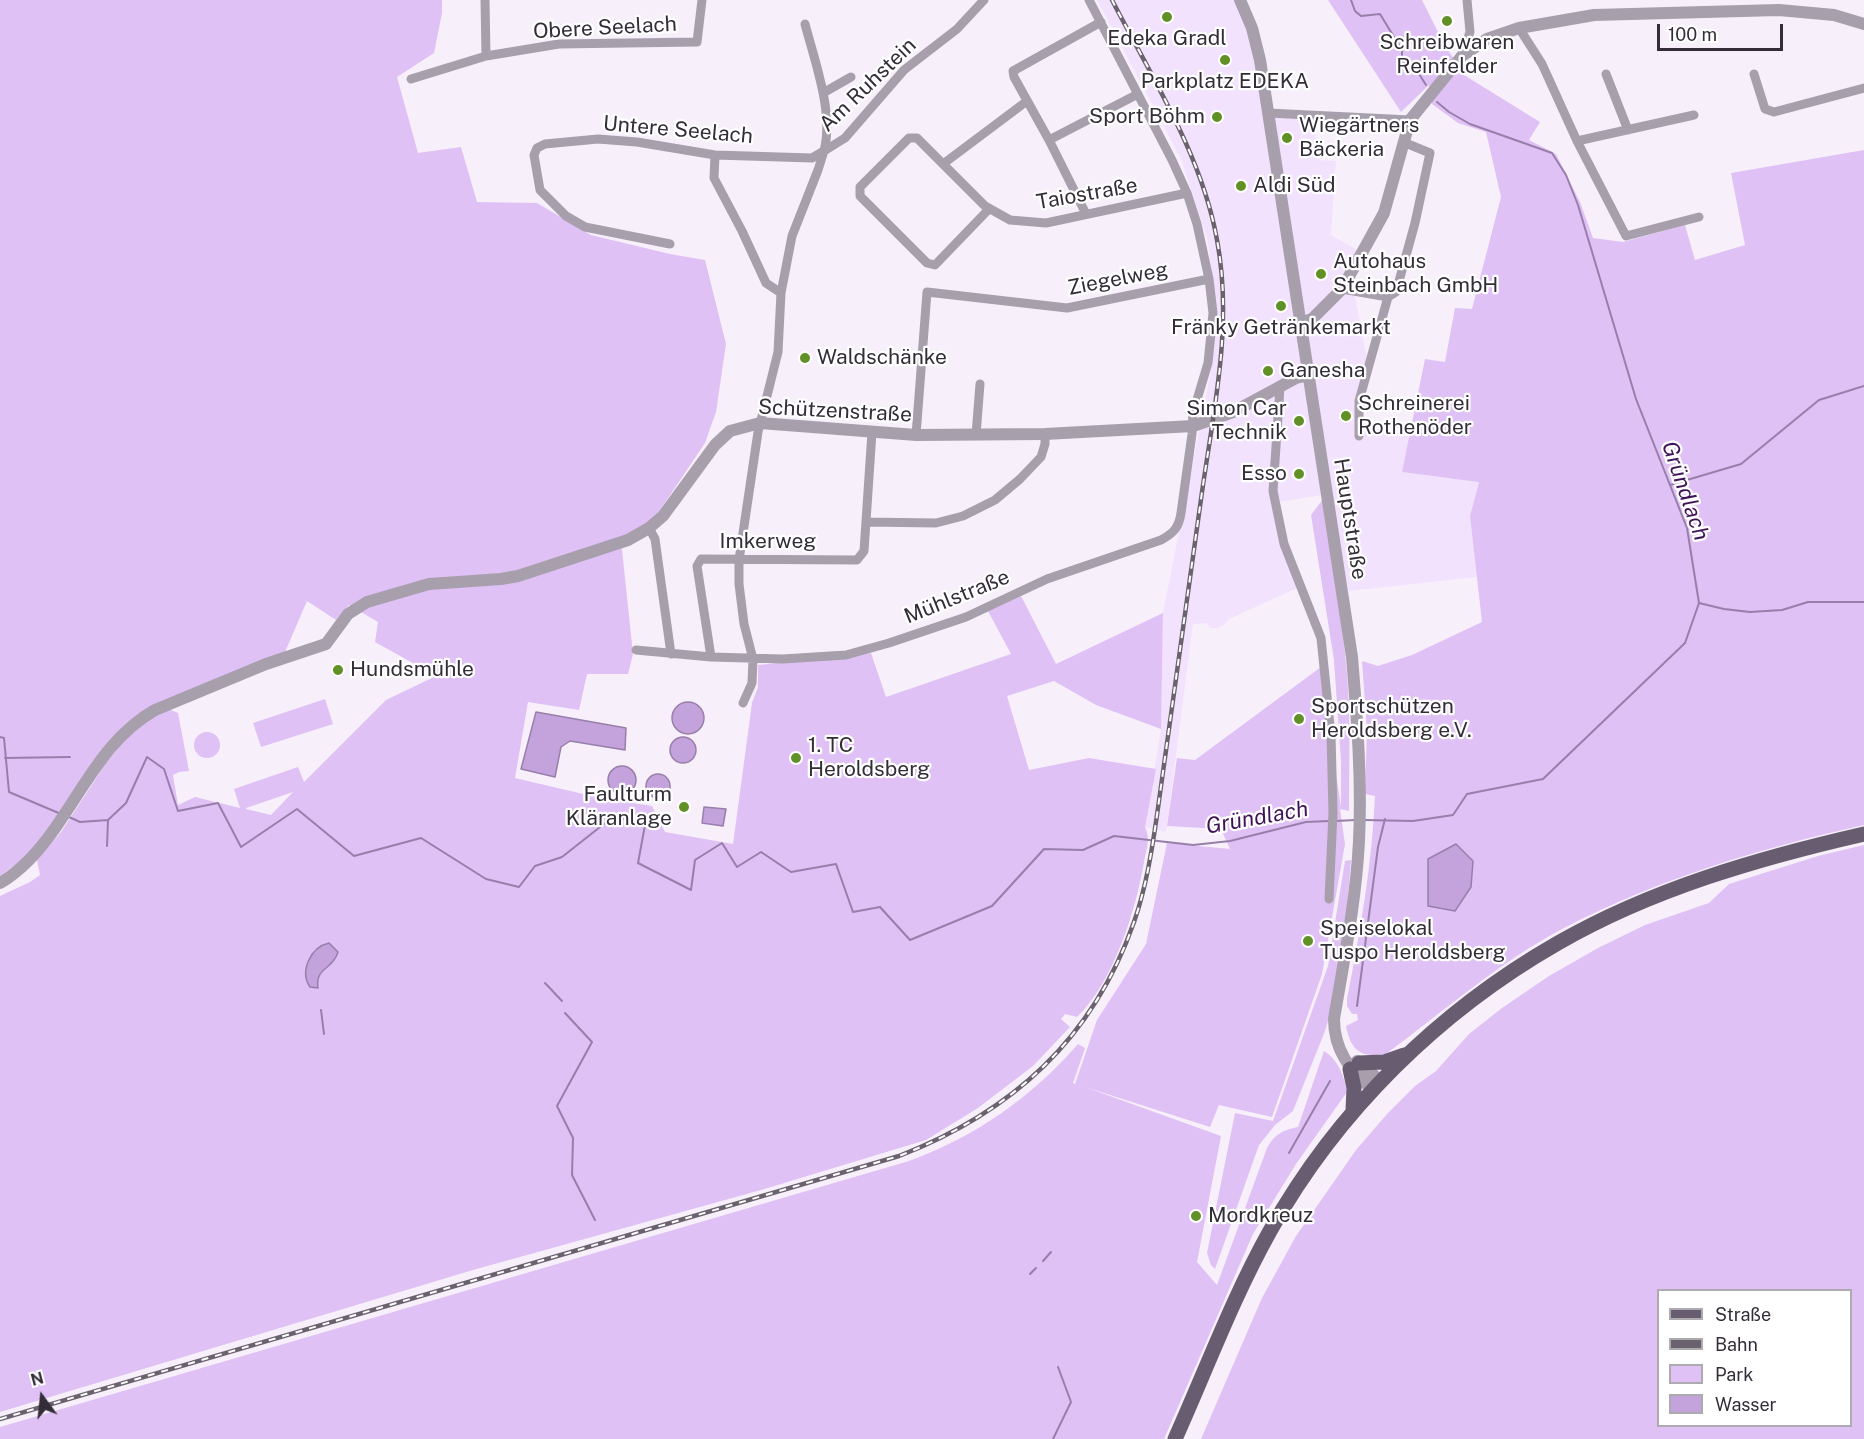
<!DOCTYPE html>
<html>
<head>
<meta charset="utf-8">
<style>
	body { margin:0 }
	#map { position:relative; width:1864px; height:1439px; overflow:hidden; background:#f7f0fb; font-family:"Public Sans",sans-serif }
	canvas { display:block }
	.legend { position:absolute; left:1657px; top:1289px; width:195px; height:138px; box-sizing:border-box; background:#fff; border:2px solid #adabaf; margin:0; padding:8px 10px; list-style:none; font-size:18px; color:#332d37 }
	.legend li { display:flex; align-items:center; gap:12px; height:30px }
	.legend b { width:30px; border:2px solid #adabaf }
	.north { position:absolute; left:12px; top:1367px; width:60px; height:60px; -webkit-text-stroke:4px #fff; paint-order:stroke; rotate:345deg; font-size:16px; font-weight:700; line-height:24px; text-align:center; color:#332d37 }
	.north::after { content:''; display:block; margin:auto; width:21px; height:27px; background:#332d37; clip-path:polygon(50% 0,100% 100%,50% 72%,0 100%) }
	.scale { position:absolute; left:1657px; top:24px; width:126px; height:27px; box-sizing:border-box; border:3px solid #332d37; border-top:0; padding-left:8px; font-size:18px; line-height:21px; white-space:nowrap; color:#332d37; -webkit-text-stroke:4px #fff; paint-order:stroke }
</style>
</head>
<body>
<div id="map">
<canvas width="1864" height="1439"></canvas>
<ul class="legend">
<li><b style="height:8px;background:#685d70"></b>Straße</li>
<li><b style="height:8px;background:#6a636e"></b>Bahn</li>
<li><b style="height:16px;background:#dfc1f5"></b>Park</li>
<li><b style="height:16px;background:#c4a2db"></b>Wasser</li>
</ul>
<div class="north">N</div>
<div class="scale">100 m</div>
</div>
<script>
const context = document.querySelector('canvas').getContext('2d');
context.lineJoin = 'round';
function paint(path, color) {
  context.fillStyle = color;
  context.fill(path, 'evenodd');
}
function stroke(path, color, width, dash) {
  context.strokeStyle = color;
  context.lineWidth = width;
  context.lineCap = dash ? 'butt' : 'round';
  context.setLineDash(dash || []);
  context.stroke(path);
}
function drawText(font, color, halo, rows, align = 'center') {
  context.font = font + ' "Public Sans",sans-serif';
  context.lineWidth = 4.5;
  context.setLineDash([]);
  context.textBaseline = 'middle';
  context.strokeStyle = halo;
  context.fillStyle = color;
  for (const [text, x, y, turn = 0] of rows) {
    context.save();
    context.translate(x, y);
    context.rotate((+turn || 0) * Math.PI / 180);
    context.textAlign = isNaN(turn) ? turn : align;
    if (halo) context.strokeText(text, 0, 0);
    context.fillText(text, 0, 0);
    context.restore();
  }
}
const built = new Path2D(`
	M1097,0h142l11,28 17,85 45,3 7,44 17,1 -5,74 26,15 -5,31 15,78 -9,66 52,12 -8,35 77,9 -9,35 7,61 -128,14 -21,-97 -49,8 18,86 -68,31 -5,6 -7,3h-7l-3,-5 -14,1 -27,208 -21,-5 16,-98 2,-116 49,-248 5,-50 -9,-74 -27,-82z`);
const green = new Path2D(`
	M0,0h442v13l-8,40 -37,24 21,76 43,-6 16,55 60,1 54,32 79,19 35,6 21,84 -10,68 -11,31 -53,79 -31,18 12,114 -5,20h-41l-8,36 -51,-8 -13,76 81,19 56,9 13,26 68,12 19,-141 6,-16v-22l113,-12 15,44 125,-43 -23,-43 33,-15 35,68 107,-51 -2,116 -65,-24 -42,-24 -47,15 22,74 60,-12 67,11 -11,58c6,11 1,23 -1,35 -8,48 -31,121 -67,155l-12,-3 -4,5 9,8 -37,39 -55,42 -52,32 -165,50 -288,80 -473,142v-516l30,-14 10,-7 -3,-15 24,-28 45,-69 31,-37 29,-18 12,5 11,58 -10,1 -6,3 5,30 17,-8 45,11 -6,-19 64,-22 6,15 82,-82 50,-24 -61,-34 3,-20 -29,-17 -13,15 -29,-19 -22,51 -143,61 -15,9 -16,20 -55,77 -31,39 -25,18zM293,792l-22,23 -25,-6v-1z
	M1328,0h94l21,42 21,33 76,47 -11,18 27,14 24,48 13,36 30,4 62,-17 10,35 50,-15 -14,-72 133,-23v675c-103,23 -206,54 -300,103 -65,34 -120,83 -178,126 -25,4 -35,-3 -40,-28l12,-6 -1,-6h-5l-5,-8v-7c13,-67 25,-134 28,-203l-10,-2 2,-64 -5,-69 16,5 34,-11 70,-33 -12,-106 9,-34 -77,-10 23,-113 20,3 10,-54 17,1 29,-112 -15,-65 -28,-9 -26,-19 -3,-19 -28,27z
	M1323,499c8,55 18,109 23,164 5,49 3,99 3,148l-9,-2 5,35 -23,130 -50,143 -53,-12 -9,22 -125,-40 136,49 -24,126 20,23 50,-137c8,-14 16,-18 31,-21l26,-76c14,8 20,25 23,41l-51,72 -43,70 -89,205h-1164v-12l909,-266c66,-24 123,-64 169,-117l7,4 -12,35 2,1 22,-64 49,-76 21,-101 63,6 -9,-20 -54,-3 10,-68 18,2 126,-93 20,141v-47l-7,-101 -23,-145z
	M325,699l8,25 -72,23 -8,-24z
	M194 745a13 13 0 1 1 26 0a13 13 0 1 1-26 0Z
	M1864,845v594h-663l61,-141 34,-62 60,-86 31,-36 28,-28 21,-15 33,-37 33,-26 47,-32 49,-28 47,-23 64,-22 20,-19 89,-28zM1658,1290h192v136h-192z
	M1351,860l-5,61 -16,93 -5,17 -32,80 -18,14 -16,20 -44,124 -4,-4 -4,-12 28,-140 38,8 55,-155 17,-105z`);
const water = new Path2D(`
	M672 718a16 16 0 1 1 32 0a16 16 0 1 1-32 0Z
	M536,712l90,16 -1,22 -55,-9 -9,6 -6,30 -34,-8z
	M670 750a13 13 0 1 1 26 0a13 13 0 1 1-26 0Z
	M608 780a14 14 0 1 1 28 0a14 14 0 1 1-28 0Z
	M646 786a12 12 0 1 1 24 0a12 12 0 1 1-24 0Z
	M704,807l22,2 -3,17 -21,-3z
	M1456,844l17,17 -2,26 -16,24 -27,-5v-47z
	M329,943l9,9c-5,18 -23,15 -20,36l-8,-1c-11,-16 1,-40 19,-44z`);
const stream = new Path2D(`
	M1351,0l4,11 6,5 19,-2 22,36v12l14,7 10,16
	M1670,485l71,-21 78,-64 45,-14
	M1699,603l25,6 26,3 32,-2 26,-8h56
	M0,737l4,1 5,54 52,22
	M5,758l65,-1
	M69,817l11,5 28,-2 18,-17 21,-46 17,12 14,42 40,-8 23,44 56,-38 57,47 67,-18 65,41 33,8 16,-21 27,-9 52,-41 31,9 -7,38 53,27 4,-30 27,-17 15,24 24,-15 30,20 45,-8 17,48 27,-5 30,33 82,-34 52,-57 39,1 31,-14 79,9 37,-4 76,-19 23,-1
	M1365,820l48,1 40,-6 14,-21 76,-15 142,-136 14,-40 -12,-75 -51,-129 -58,-194 -12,-30 -14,-22 -82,-29 -21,-12 -12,-10
	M1335,821l21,-1
	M107,846l1,-26
	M545,983l17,18
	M1357,1006l21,-159 7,-28
	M321,1010l3,24
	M565,1013l27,29 -35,64 16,32 -1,37 23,45
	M1289,1153l41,-72
	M1043,1261l8,-9
	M1030,1274l6,-6
	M1053,1439l18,-37 -13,-35`);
const minor = new Path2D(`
	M485,0l1,56
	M1519,28l23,36 35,77 49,95 73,-19
	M1462,56l8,-24 -3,-32
	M1606,74l22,56
	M1754,74l11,35 9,3 90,-24
	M411,79l75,-23 73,-12 138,-2 5,-42
	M823,93l28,-16
	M1268,113l142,7
	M1049,140l89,-46
	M1577,141l117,-26
	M715,155l-1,23 28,53 24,52 15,10
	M943,164l84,-63
	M989,209l-54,56 -8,-2 -67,-67v-9l49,-49h8l68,68 25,14 36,3 141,-30
	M1086,214l-37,-74 -35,-63 -1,-6 88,-49
	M670,244l-85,-17 -19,-11 -26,-26 -6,-35 3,-7 8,-4 53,-5 39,3 78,13 97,3 12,-7c10,-38 -9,-89 -19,-127
	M1342,289l46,8
	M1280,387l-7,104 11,53 37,94 10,97 2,78 -4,86
	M916,435l11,-143 140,16 142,-29
	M976,435l4,-51
	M1359,436v-35l29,-104 8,-5 19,-69 15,-70 -27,-11
	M866,522l70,1 27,-7 32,-16 25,-21 21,-22 4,-13v-10
	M649,528l6,11 16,115
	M636,650l75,7 72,2 63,-4 43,-12 77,-26 81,-38 114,-39c13,-7 18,-13 20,-27l11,-79 1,-21 15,-50 5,-50 -4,-34 -12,-55 -10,-31 -15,-33 -83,-160
	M711,657l-14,-91 4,-7 156,1 7,-9 8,-119
	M743,703l9,-20 1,-24 -9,-35 -5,-40v-24l19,-128 20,-80 3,-59 11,-57 26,-66 6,-19 21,-13 59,-68 53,-41 27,-29`);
const tertiary = new Path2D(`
	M1240,0l12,28 8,32 92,597c5,62 10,122 7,184 -3,60 -15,119 -25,178 0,31 16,52 39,71
	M1301,323l11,-4 30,-30 42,-76 26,-93 52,-64 25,-17 32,-11 75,-13 185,-5 55,5 30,9
	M0,883c11,-6 20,-14 29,-23 46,-47 67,-117 126,-150l111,-46 60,-20 22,-30 19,-12 62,-18 72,-5 17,-3 110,-36 21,-12 14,-12 52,-71 15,-14 30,-8 156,12 129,-1 148,-8 40,-14 63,-34 13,-3
	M1357,1061l24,20`);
const primary = new Path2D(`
	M1359,1063l25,-1 20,-7
	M1350,1069l4,19 -1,22
	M1175,1439c31,-69 58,-142 95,-208 67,-120 169,-220 288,-288 94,-54 201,-85 306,-109`);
const rail = new Path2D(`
	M0,1419l899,-263c113,-44 194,-117 235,-234 12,-34 18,-72 23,-107 15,-108 30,-216 45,-323 12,-84 31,-168 15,-252 -15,-85 -66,-164 -105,-240`);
const markers = [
	[1167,17,6,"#609026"],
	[1447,21,6,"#609026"],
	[1225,60,6,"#609026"],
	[1217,117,6,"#609026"],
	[1287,138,6,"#609026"],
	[1241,186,6,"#609026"],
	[1321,274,6,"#609026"],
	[1281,306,6,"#609026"],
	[805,358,6,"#609026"],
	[1268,371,6,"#609026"],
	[1346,416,6,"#609026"],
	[1299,421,6,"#609026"],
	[1299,474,6,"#609026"],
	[338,670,6,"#609026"],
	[1299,719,6,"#609026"],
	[796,758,6,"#609026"],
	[684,807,6,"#609026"],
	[1308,941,6,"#609026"],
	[1196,1216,6,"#609026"]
];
const streetNames = [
	["Obere Seelach",605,28,-3],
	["Am Ruhstein",868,85,-44],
	["Untere Seelach",678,130,5],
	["Taiostraße",1087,194,-10],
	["Ziegelweg",1118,279,-11],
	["Schützenstraße",835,411,3],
	["Hauptstraße",1350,519,81],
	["Imkerweg",768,542],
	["Mühlstraße",957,597,-22]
];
const poiNames = [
	["Edeka Gradl",1167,39,"center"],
	["Schreibwaren",1447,43,"center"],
	["Reinfelder",1447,67,"center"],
	["Parkplatz EDEKA",1225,82,"center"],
	["Sport Böhm",1205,117,"right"],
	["Wiegärtners",1299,126],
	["Bäckeria",1299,150],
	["Aldi Süd",1253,186],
	["Autohaus",1333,262],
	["Steinbach GmbH",1333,286],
	["Fränky Getränkemarkt",1281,328,"center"],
	["Waldschänke",817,358],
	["Ganesha",1280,371],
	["Schreinerei",1358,404],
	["Rothenöder",1358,428],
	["Simon Car",1287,409,"right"],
	["Technik",1287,433,"right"],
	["Esso",1287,474,"right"],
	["Hundsmühle",350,670],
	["Sportschützen",1311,707],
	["Heroldsberg e.V.",1311,731],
	["1. TC",808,746],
	["Heroldsberg",808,770],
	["Faulturm",672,795,"right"],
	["Kläranlage",672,819,"right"],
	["Speiselokal",1320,929],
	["Tuspo Heroldsberg",1320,953],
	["Mordkreuz",1208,1216]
];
const waterNames = [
	["Gründlach",1685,491,71],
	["Gründlach",1257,818,-10]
];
paint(built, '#f2e2fd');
paint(green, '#dfc1f5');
paint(water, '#c4a2db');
stroke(water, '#987faa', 1.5);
stroke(stream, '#987faa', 2);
stroke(minor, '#a7a0ac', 9);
stroke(tertiary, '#a7a0ac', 12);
stroke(primary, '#685d70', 15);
stroke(rail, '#6a636e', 4.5);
stroke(rail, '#fff', 2, [7]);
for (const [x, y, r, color] of markers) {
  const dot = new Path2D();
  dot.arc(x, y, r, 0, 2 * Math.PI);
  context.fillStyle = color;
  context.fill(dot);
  stroke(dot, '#fff', 2);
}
drawText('21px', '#332d37', '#fff', streetNames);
drawText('21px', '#332d37', '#fff', poiNames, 'left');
drawText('italic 22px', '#3f1357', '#fff', waterNames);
</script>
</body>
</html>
